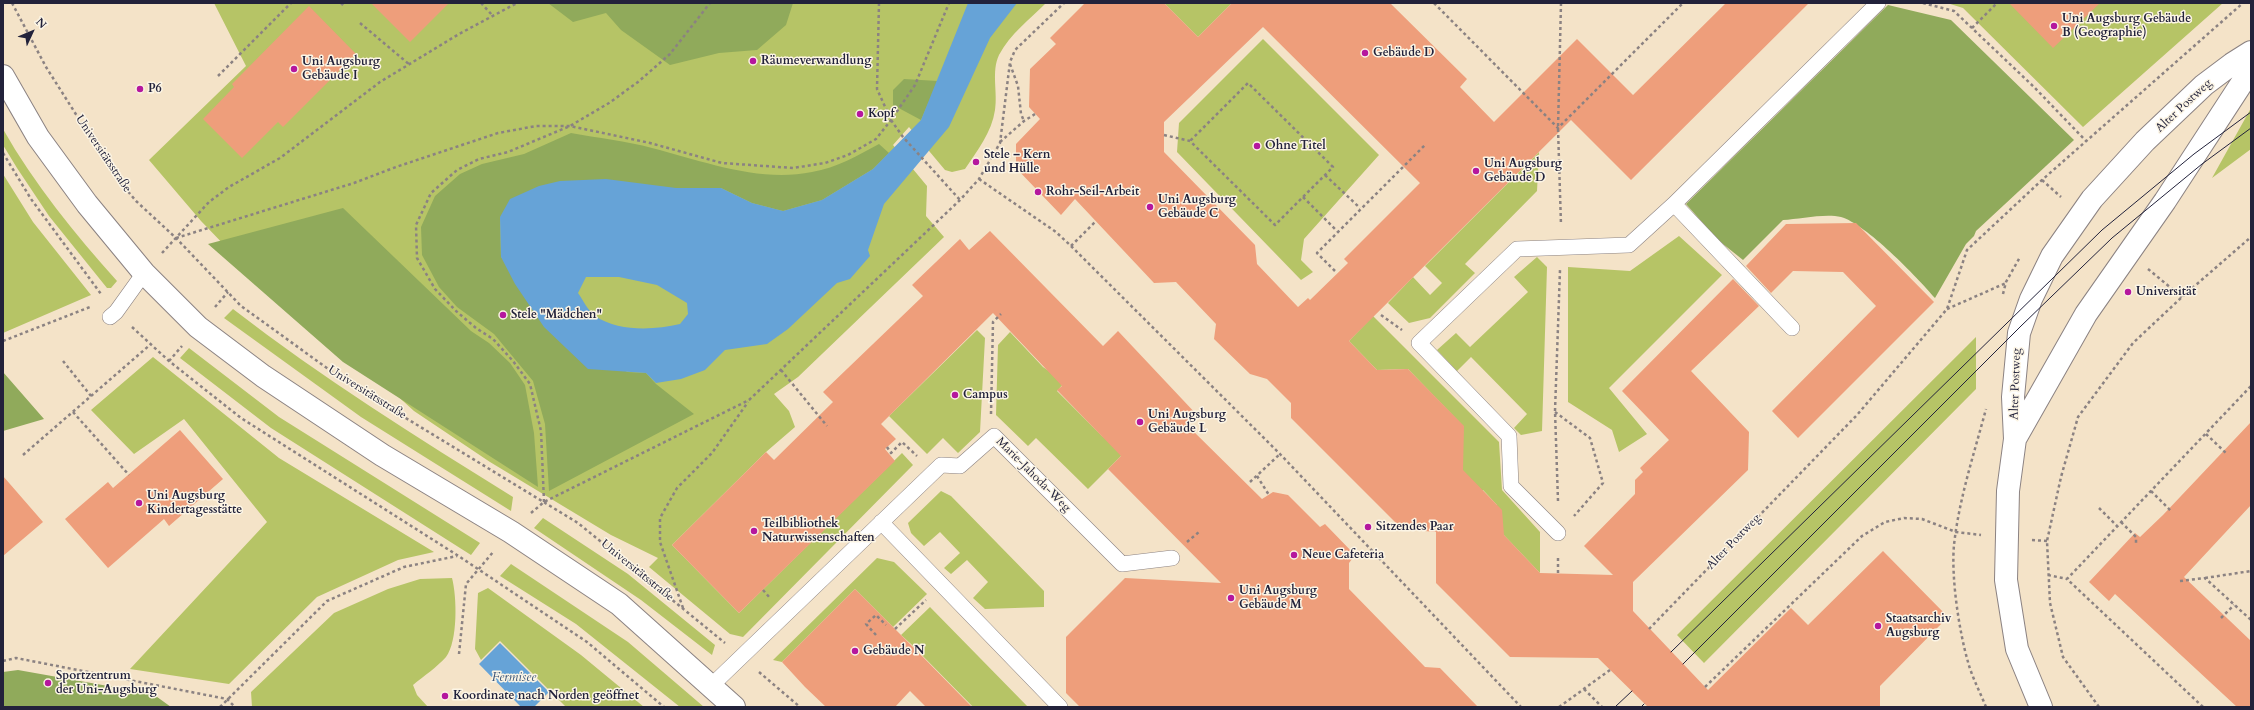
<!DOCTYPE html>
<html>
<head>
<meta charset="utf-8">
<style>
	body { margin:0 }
	#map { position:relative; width:2254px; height:710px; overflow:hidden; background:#f4e3c8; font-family:Cardo,serif }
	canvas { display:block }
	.frame { position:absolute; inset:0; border:4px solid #22223b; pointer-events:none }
	.north { position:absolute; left:12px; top:12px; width:40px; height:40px; -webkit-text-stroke:3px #fcf5e5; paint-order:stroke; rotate:46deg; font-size:11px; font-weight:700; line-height:16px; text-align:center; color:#22223b }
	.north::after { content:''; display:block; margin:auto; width:14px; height:18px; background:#22223b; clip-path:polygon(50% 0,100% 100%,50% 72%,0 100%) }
</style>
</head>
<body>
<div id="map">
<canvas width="2254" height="710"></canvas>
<div class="frame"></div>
<div class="north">N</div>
</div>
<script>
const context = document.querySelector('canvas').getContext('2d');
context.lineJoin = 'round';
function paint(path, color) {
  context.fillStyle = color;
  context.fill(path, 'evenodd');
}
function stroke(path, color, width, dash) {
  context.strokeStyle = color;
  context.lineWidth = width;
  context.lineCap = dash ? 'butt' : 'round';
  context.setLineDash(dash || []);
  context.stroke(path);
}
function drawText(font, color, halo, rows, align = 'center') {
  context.font = font + ' Cardo,serif';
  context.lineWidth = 3;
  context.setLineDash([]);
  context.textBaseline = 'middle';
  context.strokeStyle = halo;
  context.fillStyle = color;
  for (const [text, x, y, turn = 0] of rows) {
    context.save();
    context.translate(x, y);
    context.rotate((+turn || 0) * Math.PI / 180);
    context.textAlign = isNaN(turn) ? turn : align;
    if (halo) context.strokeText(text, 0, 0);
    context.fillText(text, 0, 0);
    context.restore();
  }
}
const green = new Path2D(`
	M214,3h832c-16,16 -36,31 -47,52 -8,17 -1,37 -4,55 -3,22 -18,41 -30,59l-13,3 -7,-2 -36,-43 -16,18 34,41 -1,30 18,21 -146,140 -24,17 15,17 6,16 -29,25 -94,93 67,68 163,-160 11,12 -170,172 -13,-3 -81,-67 9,-9 -47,-23 -121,-73 -76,-51 -66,-60 -118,-100 -29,-30 -52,-61 97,-94z
	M1164,3h68l-34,34z
	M1947,3h276l-140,124 -120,-119z
	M1263,39l116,116 -75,84 -3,21 12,12 -12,8 -124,-128 2,-29z
	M2251,108v41l-39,29z
	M3,129c31,55 72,105 114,152l-6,7h-4l-58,-72 -32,-48 -14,-23z
	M1539,152l-2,39 -72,73 10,9 -45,45 -21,5 -21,-20 25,-26 17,18 12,-12 -17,-17z
	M3,174l30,48 58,73 -88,38z
	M1679,236l43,39 -113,113 38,46 -28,18 -7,-22 -44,-28v-135l62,4z
	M1537,257l10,10 -5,164 -21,4 -7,-7 13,-14 -56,-57 -14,14 -20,-21 19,-17 14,14 58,-55 -14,-15z
	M233,309c89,69 185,129 280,188l-2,14 -150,-94 -137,-99z
	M1373,316l126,126 3,48 38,42v41l-41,-43 -5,-21 3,-4 -14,-15 -14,13 -6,-17v-60l-55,-57 -31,1 -28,-29z
	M977,330l8,8 -5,94 -22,21 -15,-15 -16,16 -38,-38z
	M1010,332l33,35 22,15 -8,9 45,45 25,14 -39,39 -52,-51 -8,8 -32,-31 2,-70z
	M1976,337v52l-272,274 -27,-28z
	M189,348l90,69 201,126 -9,12 -200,-127 -91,-70z
	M153,357l126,101 155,94 -36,8 -81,37 -88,87 -99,-15 137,-147 -83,-103 -50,35 -43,-44z
	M941,491l10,5 93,95v16l-59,2 -12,-11 15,-16 -21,-22 -16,14 -7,-6 16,-15 -20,-21 -16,14 -13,-13 -3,-10z
	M543,518l85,56 87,71 -3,10 -71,-55 -107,-72z
	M877,558l17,4 33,32 -34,33 -38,-38 -73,73 -9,-2z
	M511,564l117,78 76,65h-24l-104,-83 -76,-48z
	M452,578c5,19 6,63 -6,79 -9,10 -22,19 -33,28l4,10 11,12h-176l-1,-15 83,-79 54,-24 32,-10z
	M488,588l93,67 63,52h-78l-66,-66 -19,19 -6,-11 3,-56z
	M930,607l98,100h-55l-62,-63 -10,-9z`);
const forest = new Path2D(`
	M548,3h245l-7,22 -29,25 -38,3 -49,12 -49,-35 -15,-17 -33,9z
	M1888,5l63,15 123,120 -98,91 -2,5 -8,8 -31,54c-18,-21 -69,-74 -94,-81 -15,-4 -42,2 -58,3l-40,40 -25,-20 -32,-36z
	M904,79l34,2 -17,39 -28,-15v-15z
	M571,133c26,5 56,8 81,15 51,13 107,35 160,24 25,-4 46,-17 67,-28l10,9 -16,16 -51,31 -39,11 -31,-8 -31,-15h-45l-176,29 1,40 126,115 19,1 10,11 38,30 -145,77 -4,-67 -12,-43 -39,-47 -37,-27 -18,-20 -17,-32 -1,-28 14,-31 25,-22 22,-10 42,-10z
	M343,208l128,123 18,12 21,20 15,22 9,48 4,54 -195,-125 -135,-118z
	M3,372l41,47 -41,12z
	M18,670l135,24 18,13h-168v-35z`);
const water = new Path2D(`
	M968,3h49l-27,35 -41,89 -65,77 -16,46 2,6 -20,23 -13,4 -49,46 -21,15 -42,6 -20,20 -24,9 -25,4 -10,-10 -58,-4 -44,-42 -29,-43 -14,-27 -1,-40 10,-18 29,-13 21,-5 46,-2 70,9h45l31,15 31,8 39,-11 51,-31 48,-49zM586,277h33l38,8 30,18 1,11 -8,10c-26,6 -61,8 -85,-8 -7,-5 -12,-16 -17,-23z
	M500,643l49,49 -15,15h-13l-42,-43z`);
const building = new Path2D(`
	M371,3h78l-39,39z
	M1085,3h79l34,34 34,-34h158l77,76 -7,8 34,35 83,-83 56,56 93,-92h83l-178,177 -60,-60 -222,221 28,29 31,-1 56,57 -1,44 39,40 2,25 36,38 73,2 -29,-29 51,-52v-14l8,-8 -3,-4 29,-28 -47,-49 111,-112 26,27 -68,65 58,61 -1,38 -115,112v29l75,79 83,-82 17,17 75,-74 65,66 -68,69v21h-232l-50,-49 -88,-1 -74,-74v-51l-34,-3 -111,-111v-15l-24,-24 -17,-5 -36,-35 2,-15 -40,-42 -22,1 -79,-84 -14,16 -45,-47v-24l24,-25 -11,-12 1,-38 26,-25 -6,-6zM1263,27l157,156 -76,76 4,4 -38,37 -2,-2 -10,9 -41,-43 -2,-19 -91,-93v-30z
	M2009,3h91l-47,45z
	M309,6l47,48 -73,73 -5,-5 -36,36 -39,-39 31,-32 -2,-3z
	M1856,223l78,79 -136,136 -26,-27 104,-105 -33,-34 -50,-1 -22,22 -25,-27 40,-42z
	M990,231l113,115 15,-15 80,85 -10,10 74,73 11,-7 15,3 32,32 5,-3 30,31 -6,8v26l76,78 15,1 38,39h-398l-14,-14v-56l59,-59 96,5 -113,-114 13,-13 -64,-66 5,-4 -69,-73 -112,111 15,15 -11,10 10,12 -156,152 -67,-68 94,-93 8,8 59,-58 -10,-10 100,-96 -11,-11 48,-46 9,11z
	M2251,422v83l-67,72 67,64v66h-14l-122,-113 -6,7 -20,-19 46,-49 5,4 23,-22z
	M180,430l43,49 -54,47 -5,-7 -56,49 -43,-49 43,-37 5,6z
	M3,476l40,46 -40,34z
	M855,589l68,68 49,50h-46l-16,-16 -15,16h-69l-21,-20 -23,-25z`);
const path = new Path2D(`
	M12,3l34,64 69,109 21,25 40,37 65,68 104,75 233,142 147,120
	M341,3l4,4
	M481,3l12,13
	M879,3l-2,86 14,31 12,17 57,63
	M1434,3l124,125 125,-125
	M1561,3l-3,125 3,97
	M1923,3l31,8 80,76 53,55
	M360,23l50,42
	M1972,28l25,-25
	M1010,64l8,22 3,28 3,7
	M218,76l73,-73
	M1164,135l26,6 85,84 58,-58 -85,-84 -58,58
	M1000,142l24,-21 11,-7
	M3,153l28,46 70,95
	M1325,175l35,33
	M979,179l77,53 15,14 209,208 241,253
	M2042,180l19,17
	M1303,197l34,34
	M176,238l178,-55 42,-16 102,-34 38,-7h34l80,17 72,20 71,5 32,-5 23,-8 28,-16 15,-19 24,-35 34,-82
	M1071,246l25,-25
	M162,253l47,-51 20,-15 51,-29 100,-76 79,-48 58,-31
	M2148,269l34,28
	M1335,271l-18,-18 108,-108
	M2003,294l3,-12 14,-25
	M215,307l13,-15
	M1947,309l59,-26
	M1381,315l21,15
	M132,327l37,34 72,57 216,137 130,87 77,65
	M3,341l87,-34
	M63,361l28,35
	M169,361l13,-15
	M781,370l46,56
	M73,412l56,63
	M1555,412l35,26 13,45 -29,33
	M991,414l2,-92 8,-8
	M2206,434l21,20
	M887,447l4,6 11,-11 15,14
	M23,455l128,-111
	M1257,476l12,19
	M1250,482l30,-28
	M2151,491l21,21
	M1558,501l-3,-90 5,-141
	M544,502l-3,-71 -11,-47 -17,-23 -20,-22 -17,-11 -20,-17 -21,-22 -18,-31 -1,-33 15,-32 26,-23 22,-11 29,-7 62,-26 39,-23 29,-21 32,-28 40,-51
	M2099,508l18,18
	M531,513l13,-11 205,-102 211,-200 19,-21 21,-36 10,-81 5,-12 49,-47
	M2121,522l15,15v7
	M2032,540l15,1
	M1187,542l12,-10
	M1558,573v-17
	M2048,575l19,4
	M2205,578l46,-7
	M2180,581l25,-3 46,42
	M763,590l7,8
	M683,608l-23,-66v-24l17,-30 35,-35 36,-51
	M2221,618l13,-13
	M895,629l31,-29
	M1649,629l208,-214 90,-106 20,-59 75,-70 201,-177
	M876,635l-10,-11 10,-9 10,10
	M459,654l7,-70 28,-33
	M3,661l13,-3 211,41 8,8
	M759,672l41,35
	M1705,687l157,-151 23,-14 19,-4 18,1 34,13 25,3
	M1584,689l18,18
	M220,707l107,-106 77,-34 53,-11
	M1559,707l51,-37
	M1986,707c-6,-15 -14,-30 -18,-45 -9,-31 -17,-85 -14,-117 5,-46 20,-91 32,-136
	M2099,707l-36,-50 -13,-54 -3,-62 14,-64 17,-60 55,-74 49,-46 69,-60
	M2203,707l-136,-128 184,-193`);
const lane = new Path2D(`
	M1674,204l118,124
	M110,317l6,-5 28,-39
	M881,522l179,185
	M1558,533l-47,-47 -2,-50 -90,-93 98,-94 112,-4 45,-41 204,-201
	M711,686l230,-221 19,1 34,-30 128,128 50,-6`);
const street = new Path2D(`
	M3,76l35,61 49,67 57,69 54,54 65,49 119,79 129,77 108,72 115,103
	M2015,439l71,-125 79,-113 86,-132
	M2041,707l-24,-58 -11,-69 2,-89 7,-52 -2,-42 6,-64 12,-34 21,-43 40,-57 53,-58 59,-56 28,-21 19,-12`);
const tram = new Path2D(`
	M1671,652l431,-422 92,-76 57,-42
	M1683,664l338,-338 91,-88 90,-74 49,-36
	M1615,707l17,-16
	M1641,707l3,-3`);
const markers = [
	[2054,26,4,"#b5179e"],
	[1365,53,4,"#b5179e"],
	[753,61,4,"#b5179e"],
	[294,69,4,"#b5179e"],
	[140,89,4,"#b5179e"],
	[860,114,4,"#b5179e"],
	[1257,146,4,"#b5179e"],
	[976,162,4,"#b5179e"],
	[1476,171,4,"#b5179e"],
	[1038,192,4,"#b5179e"],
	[1150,207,4,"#b5179e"],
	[2128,292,4,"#b5179e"],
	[503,315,4,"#b5179e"],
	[955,395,4,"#b5179e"],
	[1140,422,4,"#b5179e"],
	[139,503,4,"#b5179e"],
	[1368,527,4,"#b5179e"],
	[754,531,4,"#b5179e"],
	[1294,555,4,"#b5179e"],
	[1231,598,4,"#b5179e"],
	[1878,626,4,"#b5179e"],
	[855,651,4,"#b5179e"],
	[48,683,4,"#b5179e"],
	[445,696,4,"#b5179e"]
];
const poiNames = [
	["Uni Augsburg Gebäude",2062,19],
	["B (Geographie)",2062,33],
	["Gebäude D",1373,53],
	["Räumeverwandlung",761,61],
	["Uni Augsburg",302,62],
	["Gebäude I",302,76],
	["P6",148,89],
	["Kopf",868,114],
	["Ohne Titel",1265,146],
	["Stele – Kern",984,155],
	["und Hülle",984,169],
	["Uni Augsburg",1484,164],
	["Gebäude D",1484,178],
	["Rohr-Seil-Arbeit",1046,192],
	["Uni Augsburg",1158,200],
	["Gebäude C",1158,214],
	["Universität",2136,292],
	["Stele \"Mädchen\"",511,315],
	["Campus",963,395],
	["Uni Augsburg",1148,415],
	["Gebäude L",1148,429],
	["Uni Augsburg",147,496],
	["Kindertagesstätte",147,510],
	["Teilbibliothek",762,524],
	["Naturwissenschaften",762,538],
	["Sitzendes Paar",1376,527],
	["Neue Cafeteria",1302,555],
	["Uni Augsburg",1239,591],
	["Gebäude M",1239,605],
	["Staatsarchiv",1886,619],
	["Augsburg",1886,633],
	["Gebäude N",863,651],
	["Sportzentrum",56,676],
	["der Uni-Augsburg",56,690],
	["Koordinate nach Norden geöffnet",453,696]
];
const streetNames = [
	["Alter Postweg",2184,106,-43],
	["Universitätsstraße",103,154,56],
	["Alter Postweg",2016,384,-88],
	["Universitätsstraße",367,393,32],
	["Marie-Jahoda-Weg",1033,475,45],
	["Alter Postweg",1734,542,-46],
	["Universitätsstraße",637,571,39]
];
const waterNames = [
	["Fermisee",514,678]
];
paint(green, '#b6c466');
paint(forest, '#90aa5b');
paint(water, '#66a3d7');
paint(building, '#ee9e7b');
stroke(lane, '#8b8282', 16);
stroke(street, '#8b8282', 24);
stroke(path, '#8b8282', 2.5, [3, 3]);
stroke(lane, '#fff', 15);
stroke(street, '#fff', 22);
stroke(tram, '#22223b', 1);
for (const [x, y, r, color] of markers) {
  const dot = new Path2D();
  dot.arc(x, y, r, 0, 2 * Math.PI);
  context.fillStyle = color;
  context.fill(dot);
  stroke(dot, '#fcf5e5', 1.5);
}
drawText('bold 12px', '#22223b', '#fcf5e5', poiNames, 'left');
drawText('12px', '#22223b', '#fcf5e5', streetNames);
drawText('italic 13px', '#3d5679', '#fcf5e5', waterNames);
</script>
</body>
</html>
